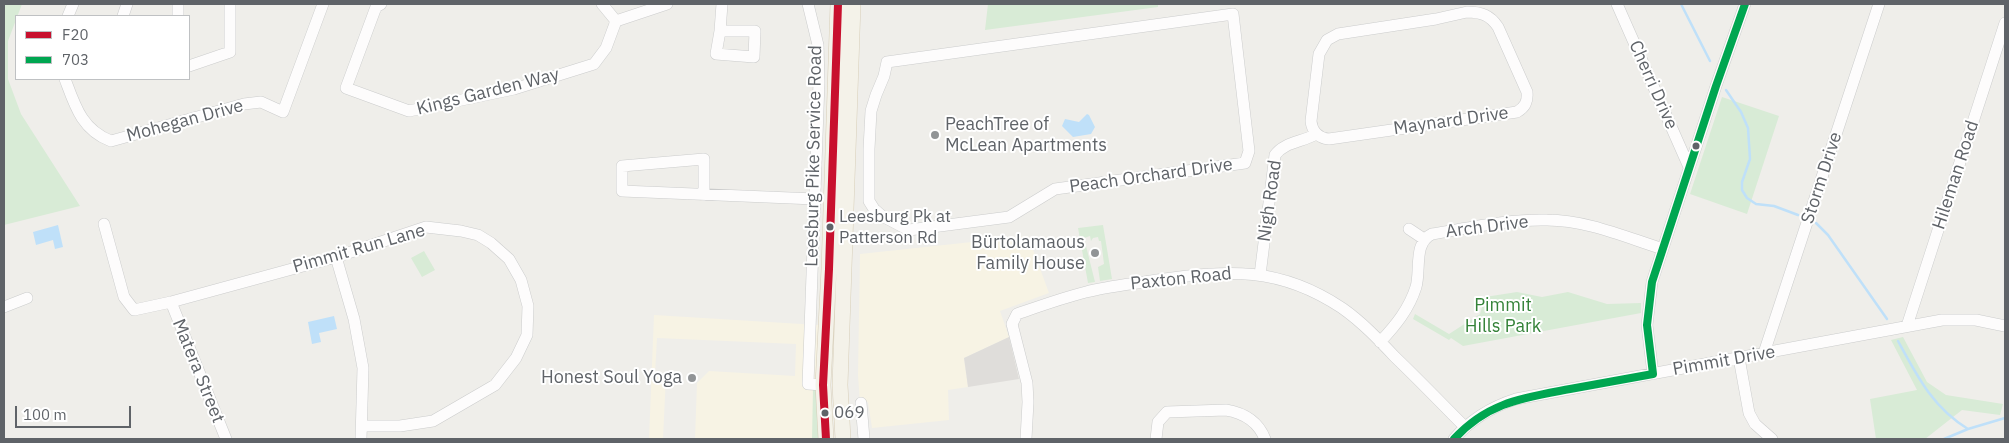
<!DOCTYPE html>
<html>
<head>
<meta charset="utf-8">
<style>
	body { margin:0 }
	#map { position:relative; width:2009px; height:443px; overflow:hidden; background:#efeeea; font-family:"IBM Plex Sans",sans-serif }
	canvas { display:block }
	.frame { position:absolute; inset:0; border:5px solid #5f6368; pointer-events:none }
	.legend { position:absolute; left:15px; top:15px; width:175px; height:65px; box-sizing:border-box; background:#fff; border:1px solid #bfc1c3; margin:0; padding:6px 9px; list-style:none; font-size:15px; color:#5f6368 }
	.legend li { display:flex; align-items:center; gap:10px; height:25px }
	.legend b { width:25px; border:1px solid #bfc1c3 }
	.scale { position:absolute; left:15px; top:406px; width:116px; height:22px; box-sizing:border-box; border:2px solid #5f6368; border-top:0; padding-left:6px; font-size:15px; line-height:18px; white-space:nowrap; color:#5f6368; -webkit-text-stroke:4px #fff; paint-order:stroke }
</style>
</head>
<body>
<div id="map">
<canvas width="2009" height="443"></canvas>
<div class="frame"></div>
<ul class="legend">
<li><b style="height:6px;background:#c8102e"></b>F20</li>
<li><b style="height:6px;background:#00a651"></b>703</li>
</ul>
<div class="scale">100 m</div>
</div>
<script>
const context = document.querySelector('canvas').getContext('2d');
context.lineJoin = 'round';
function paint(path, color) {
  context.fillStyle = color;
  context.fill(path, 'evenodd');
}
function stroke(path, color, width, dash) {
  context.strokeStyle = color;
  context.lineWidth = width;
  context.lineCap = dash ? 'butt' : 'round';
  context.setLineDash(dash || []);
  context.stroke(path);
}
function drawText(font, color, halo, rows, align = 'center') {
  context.font = font + ' "IBM Plex Sans",sans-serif';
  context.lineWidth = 4;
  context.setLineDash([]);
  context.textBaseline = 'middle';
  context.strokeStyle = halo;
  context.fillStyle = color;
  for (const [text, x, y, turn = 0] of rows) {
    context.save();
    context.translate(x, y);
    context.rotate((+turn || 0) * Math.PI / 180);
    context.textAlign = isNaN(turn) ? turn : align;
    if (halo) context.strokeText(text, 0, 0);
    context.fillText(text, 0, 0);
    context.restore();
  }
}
const commercial = new Path2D(`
	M1028,236l21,57 -49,18 9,26 -45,21 4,29 -20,3 1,30 -77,8 -4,-26 -8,1 -2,-28 2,-121z
	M654,315l164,10 -3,65 3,49h-123l2,-56 12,-12 86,5 1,-32 -139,-6 -2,36 11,1 -3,64h-14z`);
const industrial = new Path2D(`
	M1009,337l10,42 -51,8 -4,-29z`);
const green = new Path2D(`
	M4,4h18l-14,37v38l13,35 59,92 -76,19z
	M988,4h170v3l-173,23z
	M1722,97l57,19 -32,98 -57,-20z
	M1103,225l9,54 -12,2 -2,-14 6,-3 -3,-23h-2l-1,-4 -5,1 -2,3 -1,-5 -6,2 11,44 -7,1 -10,-55z
	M424,251l11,19 -13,7 -11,-19z
	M1517,292l25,5 26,-5 39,12 34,-1v10l-178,33 -12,-8 -2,2 -36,-21 2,-5 34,20 31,-20 5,-17z
	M1903,337l24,45 19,13 57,9 -3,11 -38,-5 -37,29h-49l-6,-40 47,-9 -26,-50z
	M813,389l3,1 3,49h-7z`);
const water = new Path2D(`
	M1087,114l2,1 6,12 -4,7 -18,3 -11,-11 3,-7 14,3z
	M58,225l5,22 -8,2 -2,-9 -17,5 -3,-13z
	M334,316l3,13 -18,4 2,9 -9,2 -4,-22z`);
const stream = new Path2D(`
	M1681,4l29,57
	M1726,90l15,22 7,16 2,31 -8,23v8l5,8 9,6 18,2 24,9
	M1816,223l12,12 59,84
	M1898,341c19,35 35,67 70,88
	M1944,439l24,-10 37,-11`);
const minor = new Path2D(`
	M178,4v12
	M381,4l-5,3 -30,81 63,23 105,-22 80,-25 12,-16 10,-27 -14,-17
	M808,4l10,41 1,37 -11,302 15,1
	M1617,4l72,163
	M1467,12c14,0 23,3 31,15l29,65c1,10 -2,15 -10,20l-188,27c-11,-1 -17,-8 -18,-18l8,-67 8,-14 11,-6 98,-15z
	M1233,14l16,137 -4,12 -190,26 -46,28 -100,13 -27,-14 -8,-7 -5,-8v-52l2,-38 5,-16 8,-19 3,-14z
	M68,16l5,-12
	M123,16l4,-12
	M616,21l51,-17
	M720,31h35l-1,26 -38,-3 4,-23 2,-27
	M189,66l41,-14v-48
	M65,79c10,27 17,51 46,62l133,-37 17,-2 22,10 40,-108
	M704,195v-36l-82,7v25l193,8
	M104,224l20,73 10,13 37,-8 165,-45 90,-30 35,4 17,4 13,8 18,16 12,21 7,26 -1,29 -11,23 -21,27 -62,36 -33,5h-38
	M1409,229l15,10
	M336,257l18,62 9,49 -2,71
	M1260,275l15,-120c9,-13 28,-13 41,-21
	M171,302l55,137
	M4,307l23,-9
	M1907,326l98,-303
	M1380,342c16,-17 29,-33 36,-55 5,-17 -3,-44 16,-53 37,-6 77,-15 115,-14 39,0 78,17 116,29
	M1764,353l115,-349
	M1739,358l10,55 6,11 17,15
	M1653,374l-6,-49 5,-43 64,-196 29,-82
	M861,403l3,36
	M1026,439l2,-37 -1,-19 -15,-59 5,-10c23,-8 45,-16 69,-22 23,-6 47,-8 71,-12 72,-10 122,-14 185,28 20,14 37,32 53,49 24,23 47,47 70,70
	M1156,439l2,-17 9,-10 59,-2c18,3 32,11 39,29
	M1454,439c17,-20 37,-32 62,-40l426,-79h34l29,6`);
const major = new Path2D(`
	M826,439l-3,-54 6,-116 9,-265
	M843,439l-3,-54 13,-381`);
const bus1 = new Path2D(`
	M826,439l-3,-54 6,-116 9,-265`);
const bus2 = new Path2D(`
	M1454,439c34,-37 69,-41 116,-50 28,-5 55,-10 83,-15l-6,-49 5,-43 64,-196 29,-82`);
const markers = [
	[935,135,5,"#919496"],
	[1696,146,4.5,"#5f6368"],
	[830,227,4.5,"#5f6368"],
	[1095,253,5,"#919496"],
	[692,378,5,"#919496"],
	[825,413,4.5,"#5f6368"]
];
const busNames = [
	["Leesburg Pk at",839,217],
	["Patterson Rd",839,238],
	["069",834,413]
];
const streetNames = [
	["Cherri Drive",1653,85,66],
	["Kings Garden Way",488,92,-14],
	["Mohegan Drive",185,121,-15],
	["Maynard Drive",1451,121,-8],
	["Leesburg Pike Service Road",814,156,-89],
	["Hileman Road",1956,175,-72],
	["Peach Orchard Drive",1151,176,-8],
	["Storm Drive",1822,178,-72],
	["Nigh Road",1270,201,-82],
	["Arch Drive",1487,227,-7],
	["Pimmit Run Lane",359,249,-16],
	["Paxton Road",1181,279,-6],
	["Pimmit Drive",1724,361,-10],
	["Matera Street",198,371,68]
];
const poiNames = [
	["PeachTree of",945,125,"left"],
	["McLean Apartments",945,146,"left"],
	["Bürtolamaous",1085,243],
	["Family House",1085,264],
	["Honest Soul Yoga",682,378]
];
const parkNames = [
	["Pimmit",1503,306],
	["Hills Park",1503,327]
];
paint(commercial, '#f7f3e4');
paint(industrial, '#dfddda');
paint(green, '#d8ebd6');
paint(water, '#bfe0f9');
stroke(stream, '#bfe0f9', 2.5);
stroke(minor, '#cbcccc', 12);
stroke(major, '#d7ceb8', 16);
stroke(minor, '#fdfcfc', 11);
stroke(major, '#f4f2e9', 15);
stroke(bus1, '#c8102e', 8);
stroke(bus2, '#00a651', 8);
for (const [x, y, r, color] of markers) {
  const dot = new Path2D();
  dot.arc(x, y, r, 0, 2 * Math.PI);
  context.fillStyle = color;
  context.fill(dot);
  stroke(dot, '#fff', 2);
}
drawText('17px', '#5f6368', '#fff', busNames, 'left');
drawText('18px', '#5f6368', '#fff', streetNames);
drawText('18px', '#5f6368', '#fff', poiNames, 'right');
drawText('18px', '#348238', '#fff', parkNames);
</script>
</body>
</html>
